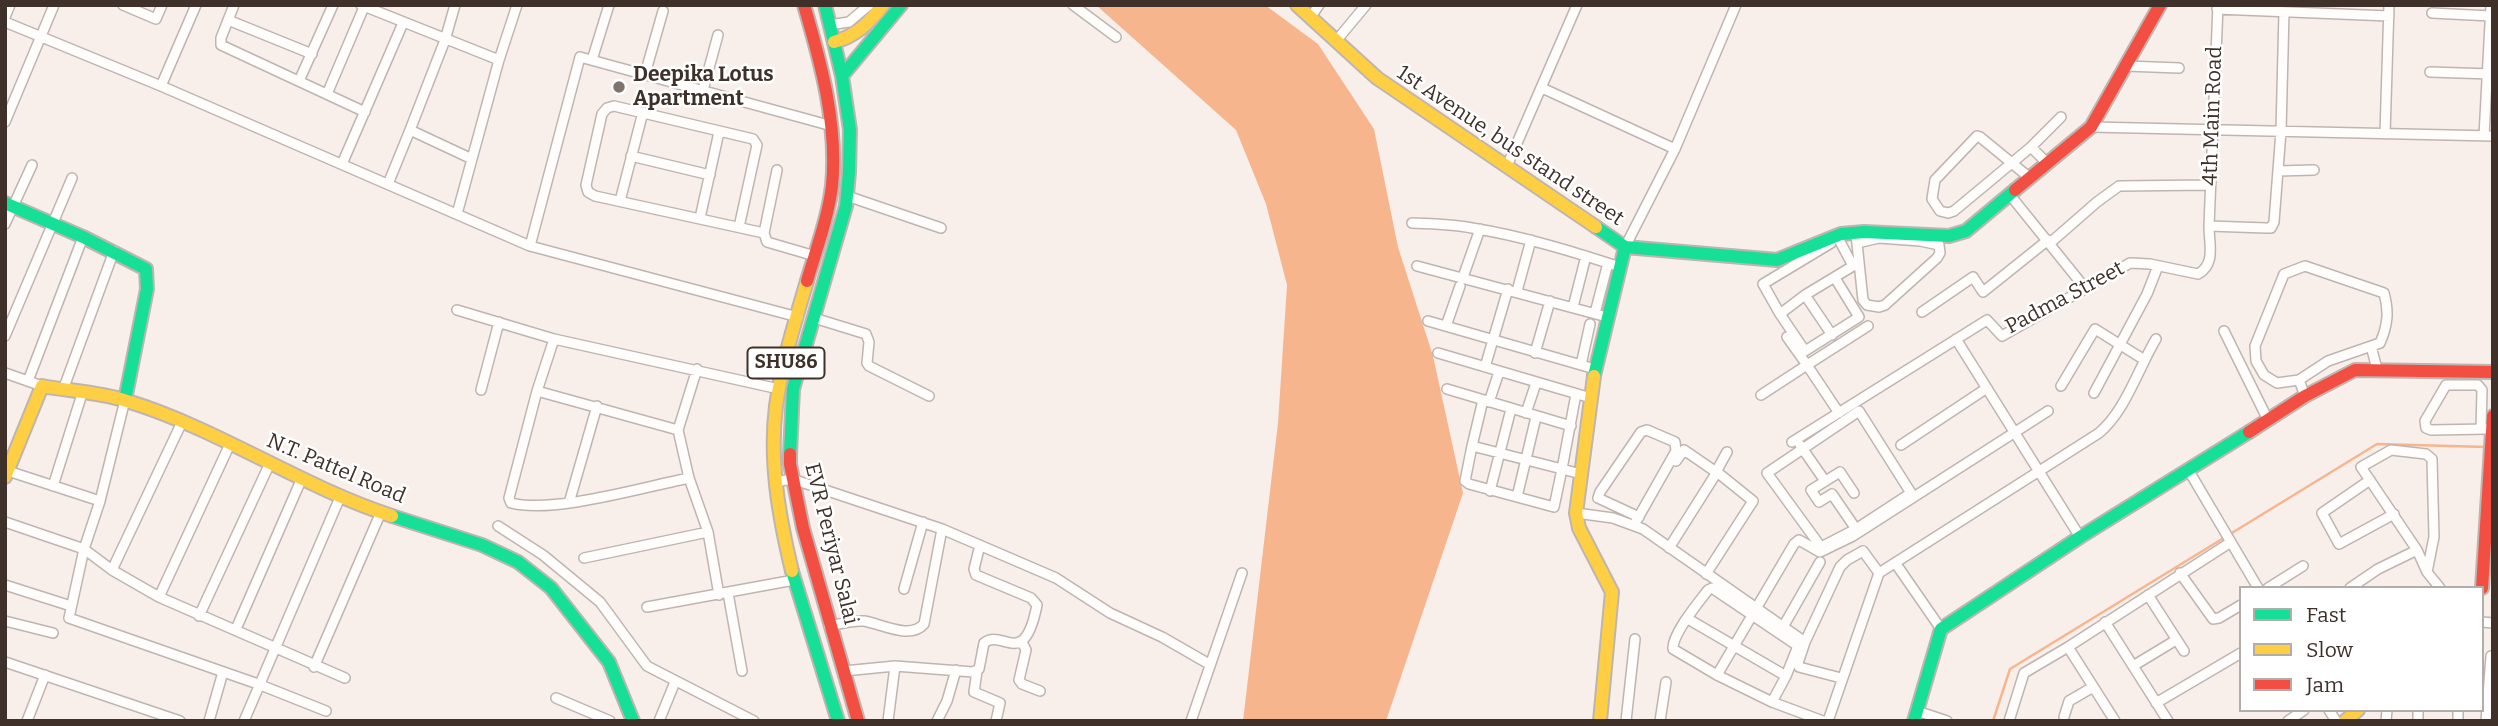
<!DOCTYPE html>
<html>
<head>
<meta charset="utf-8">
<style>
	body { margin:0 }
	#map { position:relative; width:2498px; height:726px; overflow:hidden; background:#f8efeb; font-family:Bitter,serif }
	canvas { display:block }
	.frame { position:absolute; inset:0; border:7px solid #3f312a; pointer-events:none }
	.legend { position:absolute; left:2239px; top:586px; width:245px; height:126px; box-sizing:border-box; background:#fff; border:2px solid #b2adaa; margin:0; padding:9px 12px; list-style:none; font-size:21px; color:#3f312a }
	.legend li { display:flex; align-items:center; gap:14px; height:35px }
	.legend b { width:35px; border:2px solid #b2adaa }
</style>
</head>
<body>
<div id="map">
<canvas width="2498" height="726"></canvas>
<div class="frame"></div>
<ul class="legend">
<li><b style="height:9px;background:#16e098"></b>Fast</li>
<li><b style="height:9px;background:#ffcf43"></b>Slow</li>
<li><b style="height:9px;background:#f24e42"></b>Jam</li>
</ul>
</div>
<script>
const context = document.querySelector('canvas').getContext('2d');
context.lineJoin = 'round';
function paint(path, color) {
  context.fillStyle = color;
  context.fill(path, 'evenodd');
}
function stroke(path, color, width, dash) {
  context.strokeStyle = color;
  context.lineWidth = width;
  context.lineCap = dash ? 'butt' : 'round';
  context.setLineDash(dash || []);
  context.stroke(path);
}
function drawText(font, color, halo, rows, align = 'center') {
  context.font = font + ' Bitter,serif';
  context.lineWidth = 5;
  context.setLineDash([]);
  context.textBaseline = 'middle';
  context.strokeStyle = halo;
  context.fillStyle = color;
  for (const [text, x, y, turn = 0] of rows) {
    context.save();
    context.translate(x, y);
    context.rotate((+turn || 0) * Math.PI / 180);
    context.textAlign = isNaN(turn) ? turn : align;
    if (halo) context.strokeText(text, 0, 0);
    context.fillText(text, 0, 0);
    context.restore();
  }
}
const water = new Path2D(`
	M1096,5h169l53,39 56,85 24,118 35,109 30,137 -77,228h-143l35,-298 9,-138 -21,-81 -30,-74z`);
const stream = new Path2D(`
	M1993,721l17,-52 367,-225 109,3`);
const street = new Path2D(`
	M123,5l33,14 6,-14
	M234,5l-13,33v7l144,67
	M361,5l138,55
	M455,5l-10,35 -35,90 62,29
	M1073,5l43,32
	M2217,9l172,7
	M2432,13l59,3
	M5,17l5,-12
	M1310,18l9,-13
	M228,20l84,34
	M5,22l156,64 369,160 268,71
	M829,25l20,-3 20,-17
	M1336,41l30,-36
	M592,60l17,-55
	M2126,66l53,2
	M2430,72l61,2
	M645,74l18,-63
	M299,81l34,-76
	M161,86l35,-81
	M1542,88l133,61
	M703,90l15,-55
	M327,94l37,-87
	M5,122l49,-117
	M2091,127l402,9
	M2385,134l4,-129
	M2484,136l7,-131
	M2031,147l30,-30
	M631,156l79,19
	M342,164l61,-141
	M1507,166l70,-161
	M777,170l-13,63 3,9 48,14
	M2278,171l36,-1
	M2030,178l-50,-41 -3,-1 -42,44 -3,19 8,12 8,2 6,-2 77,-64 17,17
	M388,184l22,-54
	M2010,195l75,93
	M847,196l94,32
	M620,201l23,-89
	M457,214l42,-154 18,-55
	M700,218l19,-86
	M1412,223c20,1 40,1 60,5 50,8 99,23 148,39
	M5,224l27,-59
	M2209,226l57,2h5l3,-6 7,-91 3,-119
	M739,227l18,-82 -4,-6 -139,-33 -7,2 -5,6 -16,71 2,7 7,4 169,37
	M1856,234l7,66 4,5 12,2 6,-2 52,-47 3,-5 -1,-8 -19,-4 1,-6
	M1831,243l-68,41 17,30 25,-19 48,-29 -16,-30
	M1857,243l22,-5 41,3
	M2050,243l47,-41 22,-16 91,-1
	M530,246l50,-189 252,69
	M1625,247l50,-98 61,-144
	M1417,266l190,51
	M1463,277l17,-48
	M1517,291l14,-51
	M1805,295l27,40
	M1573,307l13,-51
	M457,310l97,29 225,50
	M1922,312l51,-35 10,15 65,-52
	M1595,313l13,-50
	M1780,314l25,37 54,-34 -24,-39
	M814,318l52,16 3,8 -2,21 2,3 60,30
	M1428,321l167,48
	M1446,326l14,-40
	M2224,331l44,89
	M5,336l67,-158
	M554,339l-17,52 -28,107 2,5c42,11 133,-16 178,-25
	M1956,339l124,198
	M2371,346l6,23
	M1438,353l153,45
	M1535,353l15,-52
	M1581,365l9,-41
	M1485,367l23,-78
	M697,369l-19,61 11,48 19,54 11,63
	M5,373l37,13
	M2299,380l29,-19 52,-18c8,-18 9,-32 4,-50l-79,-27 -21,8 -29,72 1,15 8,14 13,8 22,-3 6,16
	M28,381l55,-144
	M2061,386l34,-57 48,30
	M1447,389l124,37
	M63,390l51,-139
	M481,390l18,-68
	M537,391l141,39
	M2094,393l53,-99 11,-28
	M1576,394l-14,75 -90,-23 -7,35 4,3 85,23 8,-38 19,5
	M1761,395l46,-30 -20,-28
	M125,400l-25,101 -16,48 -15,69 189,66 68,27
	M1489,402l10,-30
	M1859,411l52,82 -55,36 -35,18 -54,-74z
	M1526,413l10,-30
	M1839,413l-32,-48 61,-39
	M2481,429l1,-39 -4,-5h-32l-21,36 1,7 5,2 56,-1h5
	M1792,442l195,-122 15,16 128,-73 20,1 48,10c18,-10 11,-30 11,-48l9,-221
	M1800,445l25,36
	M1901,445l86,-57
	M1472,446l11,-46
	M1676,461l8,-11 32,22 11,-20
	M8,471l92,30
	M2189,471l69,117
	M2370,480l-48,33 17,31 55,-30
	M775,482l17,-3 150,50 114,49 54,35 52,24 47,27
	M53,486l29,-92
	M1490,491l21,-82
	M1854,493l-14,-21 -29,18 8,12 13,-8 24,35
	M1517,497l19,-80
	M569,503l28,-97
	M1576,513l37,5 30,11 162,113 -7,21 1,4 42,11
	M5,522l79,27 28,21 47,27 186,81
	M1634,525l42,-74 -1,-9 -28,-12 -6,2 -41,60 -2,6 41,19
	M498,526l45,29 57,47 47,64 107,55
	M1669,548l48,-76 36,29 -47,73
	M584,558l124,-26
	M1896,564l45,65
	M112,570l70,-148
	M2427,572l7,-35 -2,-78 -6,-5 -35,-4 -30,17 56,83 10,22 13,16
	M2180,573l33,46 6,-1 22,-13
	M5,585l66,21
	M1712,588l86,58 -12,30 -14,26 -55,-27 -44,-26c-1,-15 25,-46 35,-59z
	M2268,588l35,-22
	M2350,588l28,-19 39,-19
	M904,589l19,-67
	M728,593l14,78
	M2148,595l36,56
	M159,597l71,-153
	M647,607l147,-27
	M199,616l71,-153
	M1688,619l98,57
	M5,621l48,12
	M2105,622l63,99
	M2482,622l11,1
	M829,626c11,-2 24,-6 35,-5 18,3 46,19 60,3l18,-95
	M1783,627l37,-65
	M236,629l66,-151
	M1022,642l4,8 -7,30 3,4 18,7
	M1805,642l35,-75 7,-7 16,-9 16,22
	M2068,647l47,74
	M5,662l175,59
	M2133,666l43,-26
	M314,667l67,-155
	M844,671l51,-5 78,6 6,-3 5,-26c19,-15 40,28 53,-38l-6,-7 -55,-23 -2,-6 6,-24
	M977,671l-3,21 26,11 -4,18
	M1717,675l77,-131 5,-4 21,12 33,-16 195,-125
	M556,698l54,23
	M1772,702l51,19
	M2156,703l85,-50
	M2329,710l7,11
	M2418,710v11
	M1917,711l30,10
	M2064,717l5,-16 24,-14
	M27,721l18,-46
	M209,721l14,-49
	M244,721l97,-226
	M659,721l16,-39
	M888,721l7,-55
	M937,721l10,-20 9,-31
	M1191,721l51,-148
	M1626,721l9,-82
	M1660,721l6,-39
	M1828,721l51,-148 220,-140c27,-23 39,-64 57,-94
	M2009,721l15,-48 44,-26 163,-105
	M2288,721l16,-11
	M2386,721l1,-11
	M2458,721v-11
	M2486,721l5,-65`);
const fast = new Path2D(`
	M842,76l59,-71
	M5,203l78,34 63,32 1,20 -22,111
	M1596,227l29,20 152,13 64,-26 23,-2 85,4 17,-5 49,-41
	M1594,376l31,-129
	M790,454l3,-65 53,-183 3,-34 1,-42 -8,-54 -17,-71
	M392,516l90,29 36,17 33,26 58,74 24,59
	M792,571l46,150
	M1914,721l27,-92 139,-92 169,-105`);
const slow = new Path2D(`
	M1297,5l80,73 219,149
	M834,42c22,-6 35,-19 49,-37
	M1594,376l-18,137 3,15 33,64 -12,129
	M5,477l37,-91c27,5 58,6 85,15 92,28 173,85 265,115
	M792,571c-13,-54 -23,-110 -16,-165 6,-43 19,-84 31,-125
	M2345,721l13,-11`);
const jam = new Path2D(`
	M804,5c17,58 34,120 28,181 -4,32 -16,64 -25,95
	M2015,190l76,-63 69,-122
	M2249,432l56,-36 50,-26 138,2
	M790,454v10l13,64 55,193
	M2482,588l11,-172`);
const markers = [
	[619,87,7,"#80746e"]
];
const shields = [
	[786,363,77]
];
const shieldNames = [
	["SHU86",786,363]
];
const poiNames = [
	["Deepika Lotus",633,75],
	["Apartment",633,99]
];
const streetNames = [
	["4th Main Road",2213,116,-88],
	["1st Avenue, bus stand street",1510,146,34],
	["Padma Street",2065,298,-28],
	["N.T. Pattel Road",336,469,23],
	["EVR Periyar Salai",831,544,76]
];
paint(water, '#f7b58e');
stroke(stream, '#f7b58e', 2.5);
stroke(street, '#bfb5b0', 12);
stroke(fast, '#bfb5b0', 16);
stroke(slow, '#bfb5b0', 16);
stroke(jam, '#bfb5b0', 16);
stroke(street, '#fefdfc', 9);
stroke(fast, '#16e098', 12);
stroke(slow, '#ffcf43', 12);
stroke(jam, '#f24e42', 12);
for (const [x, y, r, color] of markers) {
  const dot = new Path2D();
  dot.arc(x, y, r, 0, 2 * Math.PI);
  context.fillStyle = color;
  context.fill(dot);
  stroke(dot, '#fff', 2.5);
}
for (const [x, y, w] of shields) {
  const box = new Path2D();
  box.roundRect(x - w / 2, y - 15.5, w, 31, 5);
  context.fillStyle = '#fff';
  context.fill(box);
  stroke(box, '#3f312a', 2);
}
drawText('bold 19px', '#3f312a', null, shieldNames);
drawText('bold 21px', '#3f312a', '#fff', poiNames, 'left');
drawText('21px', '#3f312a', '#fff', streetNames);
</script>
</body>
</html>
